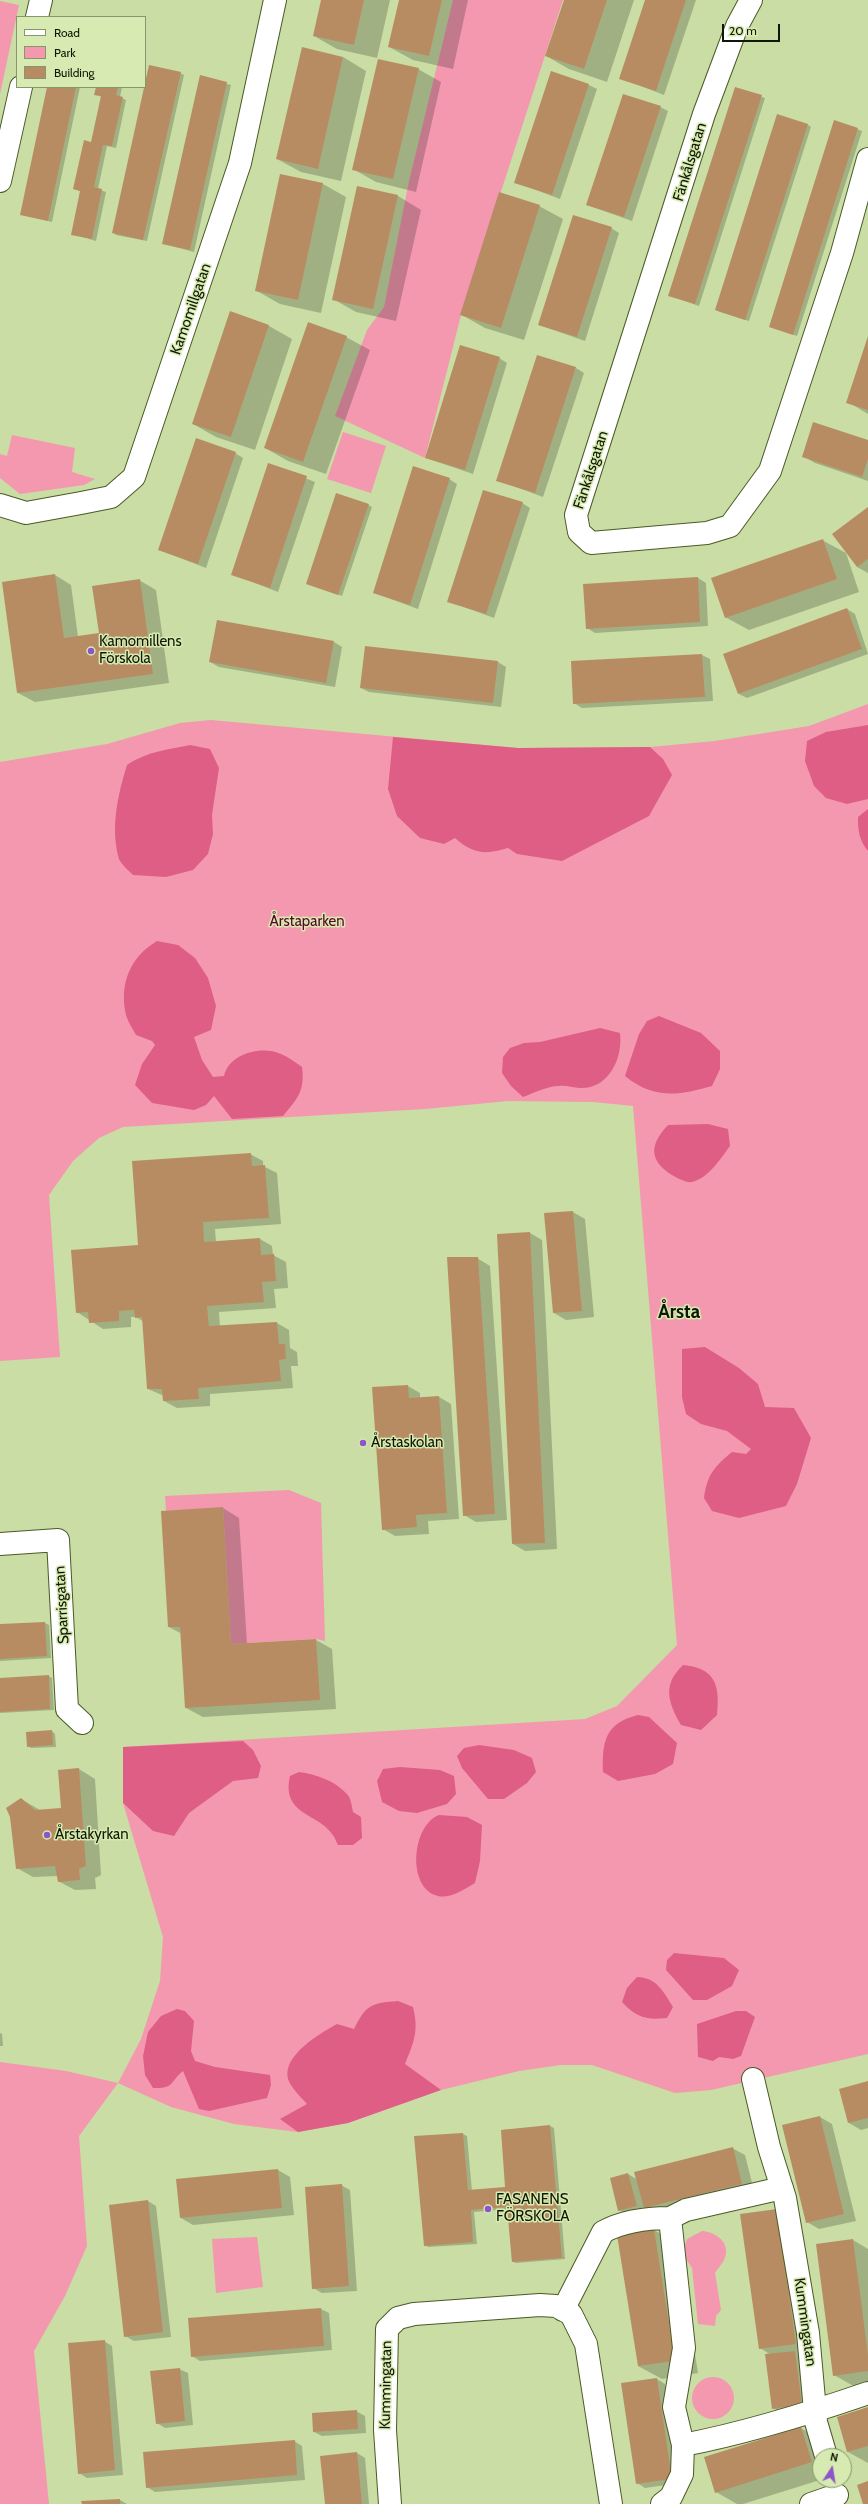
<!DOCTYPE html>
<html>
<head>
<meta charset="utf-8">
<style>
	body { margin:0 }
	#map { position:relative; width:868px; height:2504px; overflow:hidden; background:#c9dda4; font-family:Cabin,sans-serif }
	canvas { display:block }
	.legend { position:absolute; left:16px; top:16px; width:130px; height:72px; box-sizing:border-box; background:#d6eab1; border:1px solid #87966b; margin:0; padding:5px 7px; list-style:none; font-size:12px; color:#101703 }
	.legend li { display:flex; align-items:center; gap:8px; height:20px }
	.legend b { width:20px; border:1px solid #87966b }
	.north { position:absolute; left:812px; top:2448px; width:40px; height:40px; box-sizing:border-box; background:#d6eab1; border:1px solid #87966b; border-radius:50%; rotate:12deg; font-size:11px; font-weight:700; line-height:16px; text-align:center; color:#101703 }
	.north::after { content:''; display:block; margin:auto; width:14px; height:18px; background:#8e54cb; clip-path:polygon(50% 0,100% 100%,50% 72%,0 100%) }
	.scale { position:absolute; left:722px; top:24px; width:58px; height:18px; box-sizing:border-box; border:2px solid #101703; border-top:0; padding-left:5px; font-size:12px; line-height:14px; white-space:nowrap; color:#101703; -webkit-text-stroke:3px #d6eab1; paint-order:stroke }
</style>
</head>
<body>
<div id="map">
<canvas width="868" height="2504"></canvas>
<ul class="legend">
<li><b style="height:5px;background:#fff"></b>Road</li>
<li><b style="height:11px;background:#f498af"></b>Park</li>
<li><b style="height:11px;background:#b88c63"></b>Building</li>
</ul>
<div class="north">N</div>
<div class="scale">20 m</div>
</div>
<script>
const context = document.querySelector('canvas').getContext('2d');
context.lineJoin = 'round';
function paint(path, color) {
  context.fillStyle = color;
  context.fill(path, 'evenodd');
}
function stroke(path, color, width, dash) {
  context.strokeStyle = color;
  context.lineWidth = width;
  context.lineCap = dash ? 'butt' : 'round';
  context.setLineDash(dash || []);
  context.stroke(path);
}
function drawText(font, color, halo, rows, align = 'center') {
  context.font = font + ' Cabin,sans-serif';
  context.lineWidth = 3;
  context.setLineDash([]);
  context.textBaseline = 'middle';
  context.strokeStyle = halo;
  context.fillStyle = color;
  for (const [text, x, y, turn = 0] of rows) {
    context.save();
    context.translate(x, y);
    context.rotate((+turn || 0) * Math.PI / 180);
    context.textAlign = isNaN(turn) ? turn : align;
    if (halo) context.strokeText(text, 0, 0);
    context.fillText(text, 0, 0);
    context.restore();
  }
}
const green = new Path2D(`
	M453,0h110l-102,315 -36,143 -90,-42 32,-86 17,-23 25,-126z
	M0,1l19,4 -19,89z
	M343,432l43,14 -15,47 -44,-14z
	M12,435l63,13 -3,24 23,7 -11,6 -64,9 -20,-16v-24l7,2z
	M868,704v1350l-157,36 -36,3 -83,-28h-31l-42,6 -78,19 -93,33 -50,9 -64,-8 -63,-17 -53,-24 -39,53 8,110 -22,50 -31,55 15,153h-49v-442l66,9 52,12 23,-44 19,-58 3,-44 -40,-134v-56l462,-28 32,-13 60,-61 -44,-539 -40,-4 -85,-1 -83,8 -302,18 -24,11 -26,23 -24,34 11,162 -60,4v-599l107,-18 73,-21 31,-3 307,28 132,-1 65,-6 94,-15z
	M289,1490l32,13 4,138 -9,-2 -85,5 -8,-136 -57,3 -1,-15z
	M702,2231c14,1 30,12 22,29 -2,4 -6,8 -9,13l6,37 -5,6 -1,10 -17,-2 -6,-56 -8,-12v-8l3,-9z
	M257,2237l6,50 -47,6 -4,-54z
	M692 2398a21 21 0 1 1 42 0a21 21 0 1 1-42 0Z`);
const forest = new Path2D(`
	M868,725v74l-21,5 -21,-6 -12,-12 -9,-25 2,-20 19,-9z
	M393,737l125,11 132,-1 13,12 9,16 -23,41 -87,45 -45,-7 -9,-6c-23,7 -35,6 -53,-10l-11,6 -24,-6 -23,-22 -9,-27z
	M190,745l20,4 9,19 -7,47 1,19 -5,20 -15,16 -27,7 -33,-2c-4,-4 -12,-11 -14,-16 -9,-31 -1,-65 8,-94 21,-14 40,-15 63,-20z
	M868,809v42c-9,-11 -10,-20 -10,-34z
	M157,941l21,4 17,13 13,20 8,28 -5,24 -17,7 8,23 11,17 11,-1c5,-22 37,-31 57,-22 7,3 14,8 21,13 3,24 -4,31 -19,49l-51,3 -18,-23 -8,9 -12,5 -42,-7 -17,-18 7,-21 13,-19 -3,-4 -16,-6c-3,-6 -8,-13 -10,-20 -7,-31 4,-58 31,-74z
	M659,1016l42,17 19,18v18l-8,17c-34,10 -59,13 -87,-10l14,-42 8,-13z
	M600,1028l20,5c3,25 -11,56 -40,55 -7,0 -14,-3 -21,-2 -12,0 -25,7 -36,11l-12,-11 -9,-13 1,-16 7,-9 14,-5 16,-1z
	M708,1124l20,5 2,17c-9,12 -21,32 -38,36 -6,1 -15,-4 -20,-7 -24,-15 -22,-31 -4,-50z
	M705,1347l34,21 19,16 7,23 29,1 17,30 -14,46 -11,22 -47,12 -27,-7 -8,-13c3,-23 10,-31 28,-46l14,2 5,-5 -24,-18 -26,-7 -15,-10 -4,-17v-48z
	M683,1665c33,3 37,21 34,50l-16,15 -20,-5c-13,-23 -19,-40 2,-60z
	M638,1715l11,2 28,26 -4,21 -18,10 -37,7 -15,-9c-1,-30 2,-49 35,-57z
	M243,1741l10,9 8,16 -3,12 -25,3 -44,32 -15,23 -21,-5 -30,-28v-56z
	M479,1745l35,5 18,8 4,14 -9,11 -23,16h-16l-26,-31 -5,-12 7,-8z
	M400,1767l40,3 14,6 2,18 -9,10 -30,9 -18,-2 -17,-9 -5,-21 6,-12z
	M299,1772c17,2 36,9 48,22 4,4 5,13 6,18l8,5 1,21 -9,7h-15c-2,-3 -3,-8 -6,-11 -14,-21 -51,-19 -42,-58z
	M439,1815l28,2 15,8 -2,36 -5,22c-10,6 -25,16 -37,13 -32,-8 -26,-71 1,-81z
	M674,1953l50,5 15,12 -7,16 -25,14h-14l-27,-30 1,-10z
	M637,1977c19,0 27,15 36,30l-6,11c-21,2 -30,0 -45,-16l5,-14z
	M398,2001l15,6c6,24 1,35 -8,57l36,26 -93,33 -50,9 -18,-13 27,-15c-6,-7 -16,-16 -19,-25 -6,-24 33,-46 49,-55l17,5c12,-24 17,-26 44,-28z
	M177,2009l8,2 9,10 -3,30 4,10 20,6 55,8 1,10 -4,13 -58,13 -10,-2 -16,-38c-13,10 -8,18 -30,17l-8,-13 -2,-19 5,-24 13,-16z
	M736,2011h10l9,6 -14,39 -8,3 -14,-2 -6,4 -15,-4 -1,-33z`);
const shadow = new Path2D(`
	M322,0h68l-13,58 -40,-9 -23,-13z
	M400,0h68l-15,69 -40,-9 -24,-13z
	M565,0h69l-27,82 -38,-13 -23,-13z
	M646,0h50l-32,95 -44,-17z
	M343,57l23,14 -25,110 -40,-9 -24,-13z
	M418,69l23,13 -25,110 -40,-10 -23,-13z
	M180,73l4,2 -37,166 -31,-6 -3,-3z
	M201,77l30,8 -37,167 -30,-8z
	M589,85l8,4 -37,110 -45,-17z
	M48,87h32l-28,135 -31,-8z
	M97,87h25l-2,10 6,3 -10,48 -9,-2 -9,43 8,3 -10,49 -24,-7 9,-43 -7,-2 18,-46 10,-46 -6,-2z
	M736,88l29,10 -66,208 -26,-9z
	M660,107l8,4 -36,110 -45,-16z
	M835,121l27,10 -65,205 -27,-9z
	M807,124l4,3 -62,194 -29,-9 -4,-2z
	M323,184l23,13 -25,116 -41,-9 -23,-13z
	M358,187l40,9 23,14 -25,111 -40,-9 -23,-13z
	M539,206l24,13 -39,121 -39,-12 -23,-13z
	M611,228l8,5 -34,108 -46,-16z
	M230,313l39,13 23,13 -37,111 -39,-13 -23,-13z
	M346,337l24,13 -44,124 -38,-13 -23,-13z
	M868,338v76l-20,-12z
	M499,358l8,5 -34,111 -47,-16z
	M576,368l8,5 -41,124 -46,-17z
	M868,441v40l-53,-18 -12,-7z
	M235,453l8,5 -37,110 -47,-18z
	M269,464l46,18 -37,110 -46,-18z
	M449,479l8,5 -39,125 -44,-16z
	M522,503l8,5 -36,110 -46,-17z
	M368,505l4,2 -30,89 -35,-13z
	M868,508v65l-11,-6z
	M822,540l24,13 13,39 -110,38 -24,-13z
	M55,575l16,10 7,52 22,-3 39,-54 17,10 13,93 -134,19 -17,-9z
	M698,578l8,5 2,43 -113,7 -8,-5z
	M847,609l8,5 13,40 -121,44 -8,-4 -14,-40z
	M334,642l8,5 -7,40 -116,-20 -9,-5z
	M702,655l8,4 3,42 -131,7 -8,-5z
	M498,662l8,5 -5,40 -132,-15 -8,-4z
	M250,1154l13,7v5l14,7 4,51 -66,5 1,13 44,-3 12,7 1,9 13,7 2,26 -14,1 2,19 -57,4 1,15 57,-4 12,7 1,18 7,4 1,14h-7l2,22 -83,6v12l-33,2 -13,-7v-5l-16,-7 -4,-67 -8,-5h-5v10l-28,2 -26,-17 62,-66z
	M573,1212l12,7 9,98 -28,3 -12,-7z
	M530,1233l12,7 15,309 -32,2 -12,-7z
	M477,1258l13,8 17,254 -31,2 -12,-7z
	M408,1386l12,7v5l19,-1 12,7 8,115 -31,2 1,13 -34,2 -12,-7z
	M223,1508l16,10 8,126 69,-4 16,9 4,60 -133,8 -17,-9 -4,-74 -13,-7z
	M45,1623l4,2 2,33 -51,3v-36z
	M48,1676l4,2 2,32 -54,3v-34z
	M52,1731l3,3 1,13 -25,1 -3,-2z
	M79,1769l16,10 6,96 -6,3 1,11 -21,1 -17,-9v-5l-25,1 -16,-9 4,-69 19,11 22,-1z
	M0,2033l2,1 1,12h-3z
	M868,2082v46l-7,2 -12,-7z
	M820,2117l12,7 24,97 -37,8 -12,-7z
	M550,2126l4,2 11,131 -49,4 -4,-2 -4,-52 -34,3 3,32 -49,3 -3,-2 -9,-108 47,-3 4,2 5,55 35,-3 -5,-58z
	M732,2148l13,7 9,36 -97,24 -14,-8 1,3 -16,5 -9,-5 9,-36 10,6z
	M278,2170l12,7 4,38 -101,10 -12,-7z
	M341,2185l9,5 7,101 -35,2 -9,-5z
	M148,2201l8,5 15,131 -37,4 -9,-5z
	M741,2215l59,8 10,187 -29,3 -8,-5 -2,-53 -11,-7z
	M654,2230l23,13 21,130 -36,6 -24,-13z
	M853,2240l15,9v138l-11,1 -23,-13z
	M321,2309l8,4 3,37 -132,11 -8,-5 -3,-37z
	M104,2341l8,5 11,129 -36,3 -8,-5z
	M179,2369l9,4 5,52 -28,3 -8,-5z
	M657,2379l8,5 15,99 -35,5 -8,-5z
	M868,2408v55l-20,-11z
	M356,2411l9,5 1,17 -44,3 -8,-4z
	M801,2428l23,14 -4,14v24l-77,24h-6l-21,-12z
	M294,2441l8,5 3,34 -150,12 -8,-5z
	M357,2453l8,5 4,46h-43z
	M120,2500l7,4h-44z`);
const building = new Path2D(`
	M321,0h43l-10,45 -41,-9z
	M399,0h43l-13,56 -41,-9z
	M564,0h43l-23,69 -39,-13z
	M645,0h41l-30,91 -37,-12z
	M302,47l41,10 -25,112 -42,-10z
	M378,59l41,9 -26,111 -41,-9z
	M149,65l32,7 -38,168 -31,-7z
	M551,71l38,13 -37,111 -38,-12z
	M200,75l27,7 -37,168 -28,-6z
	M47,87h29l-28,134 -28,-6z
	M96,87h22l-2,8 7,2 -11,49 -9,-1 -9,42 8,2 -10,50 -21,-4 9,-44 -7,-2 11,-49 7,2 10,-46 -7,-1z
	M735,87l27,8 -67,209 -27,-8z
	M623,94l38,12 -37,111 -38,-12z
	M777,114l31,10 -63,196 -30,-10z
	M834,120l24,8 -65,207 -24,-8z
	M280,174l43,9 -25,117 -43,-9z
	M357,186l41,9 -25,114 -41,-9z
	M499,192l41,13 -39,123 -41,-13z
	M573,215l39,12 -35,110 -39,-12z
	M230,311l39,14 -38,112 -39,-13z
	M308,322l39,14 -44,126 -39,-14z
	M868,336v74l-22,-7z
	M460,345l40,12 -35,113 -40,-12z
	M537,355l39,12 -41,126 -39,-12z
	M813,422l55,18v19l-6,18 -60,-20z
	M196,438l40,14 -38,112 -40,-14z
	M268,463l39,13 -37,112 -39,-13z
	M413,466l37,12 -40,127 -37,-12z
	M483,490l40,12 -37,112 -39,-12z
	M336,493l33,11 -31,91 -32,-11z
	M868,507v52l-11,8 -25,-33z
	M823,539l14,40 -112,39 -14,-40z
	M55,574l9,64 35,-5 -7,-47 48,-7 13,95 -136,19 -15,-111z
	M698,577l2,45 -114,7 -3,-45z
	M847,608l15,41 -124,45 -15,-40z
	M217,620l117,21 -8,42 -117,-21z
	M365,646l133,15 -5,42 -133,-15z
	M702,654l3,43 -132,7 -2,-43z
	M251,1153l1,13 13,-1 4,53 -66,4 1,20 56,-4 1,17 13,-1 2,27 -14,1 2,20 -57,4 2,20 68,-4 2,22h6l1,15 -7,1 2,21 -83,7 1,11 -36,2 -1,-12h-15l-5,-72 -7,1 -1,-8 -15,1v10l-30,2 -1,-11 -12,1 -5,-63 67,-5 -6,-84z
	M573,1211l9,100 -29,2 -9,-100z
	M530,1232l15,311 -33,1 -15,-310z
	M447,1257h31l17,257 -32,2z
	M408,1385l1,13 30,-2 8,117 -31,2 1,12 -35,3 -10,-143z
	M223,1507l8,137 85,-5 4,61 -135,8 -5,-81h-12l-7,-116z
	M45,1622l2,34 -47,3v-35z
	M49,1675l1,34 -50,3v-34z
	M52,1730l1,15 -26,2 -1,-15z
	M79,1768l7,98 -7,3 1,11 -22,2 -3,-16 -39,3 -6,-52 -4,-9 15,-10 14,12 26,-2 -3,-38z
	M868,2081v37l-20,5 -9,-34z
	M820,2116l24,98 -38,9 -24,-98z
	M550,2125l12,133 -50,4 -5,-55 -36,3 2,32 -49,4 -10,-110 49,-3 5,57 37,-3 -4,-57z
	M733,2147l9,37 -98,24 -10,-36z
	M278,2169l4,39 -102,10 -4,-39z
	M628,2173l9,33 -19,5 -8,-33z
	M342,2184l7,102 -37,3 -7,-102z
	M148,2200l15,132 -39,5 -15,-132z
	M777,2209l19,135 -37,5 -19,-135z
	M654,2229l21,132 -37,5 -21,-131z
	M853,2239l15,116v16l-35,5 -17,-132z
	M321,2308l3,38 -133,11 -3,-39z
	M105,2340l10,130 -37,4 -10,-131z
	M795,2351l7,54 -30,4 -7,-55z
	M180,2368l5,53 -29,3 -6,-53z
	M657,2378l15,101 -36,5 -15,-101z
	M868,2407v39l-21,6 -10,-35z
	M357,2410l1,19 -45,3 -1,-19z
	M801,2427l11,35 -97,31 -11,-36z
	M295,2440l2,35 -151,13 -3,-36z
	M357,2452l5,52h-37l-5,-48z
	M868,2481v23h-5l-6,-19z
	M120,2499v5h-38l-1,-3z`);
const minor = new Path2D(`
	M751,0l-14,26 -33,88 -128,401 3,17 12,11 116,-10 23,-7 40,-55 72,-218 26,-94
	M37,17l4,-17
	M0,181l21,-94
	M0,505l26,8 55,-10 30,-6 23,-20 106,-314 35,-163
	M0,1544l58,-4 9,169 15,14
	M753,2079l16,68 16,51 23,135 8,89 10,34
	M563,2310l40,-78c20,-11 45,-14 67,-14
	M683,2445c63,-12 124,-31 185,-52
	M390,2504l-5,-74 2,-101 11,-11 16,-4 126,-9 16,1 15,8 15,30 25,160
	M662,2504l9,-7 11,-23 1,-29 -9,-38 10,-59 -14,-130 16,-8 96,-22
	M811,2504l26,-9`);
const markers = [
	[91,651,4,"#8e54cb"],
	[363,1443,4,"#8e54cb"],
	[47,1835,4,"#8e54cb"],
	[488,2209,4,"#8e54cb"]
];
const streetNames = [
	["Fänkålsgatan",690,162,-73],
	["Kamomillgatan",191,309,-71],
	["Fänkålsgatan",591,470,-72],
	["Sparrisgatan",62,1605,-93],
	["Kummingatan",805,2322,82],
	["Kummingatan",386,2385,-89]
];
const poiNames = [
	["Kamomillens",99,642],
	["Förskola",99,659],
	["Årstaskolan",371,1443],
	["Årstakyrkan",55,1835],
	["FASANENS",496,2200],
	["FÖRSKOLA",496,2217]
];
const parkNames = [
	["Årstaparken",307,922]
];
const districtNames = [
	["Årsta",679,1312]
];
paint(green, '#f498af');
paint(forest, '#de5e85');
paint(shadow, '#0003');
paint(building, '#b88c63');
stroke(minor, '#4a5a26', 24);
stroke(minor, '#fff', 22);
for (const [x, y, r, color] of markers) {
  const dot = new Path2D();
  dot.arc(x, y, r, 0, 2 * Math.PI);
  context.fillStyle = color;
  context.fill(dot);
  stroke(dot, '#d6eab1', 1.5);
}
drawText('15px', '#101703', '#d6eab1', streetNames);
drawText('15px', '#101703', '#d6eab1', poiNames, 'left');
drawText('15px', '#590528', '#d6eab1', parkNames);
drawText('bold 19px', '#101703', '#d6eab1', districtNames);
</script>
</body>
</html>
